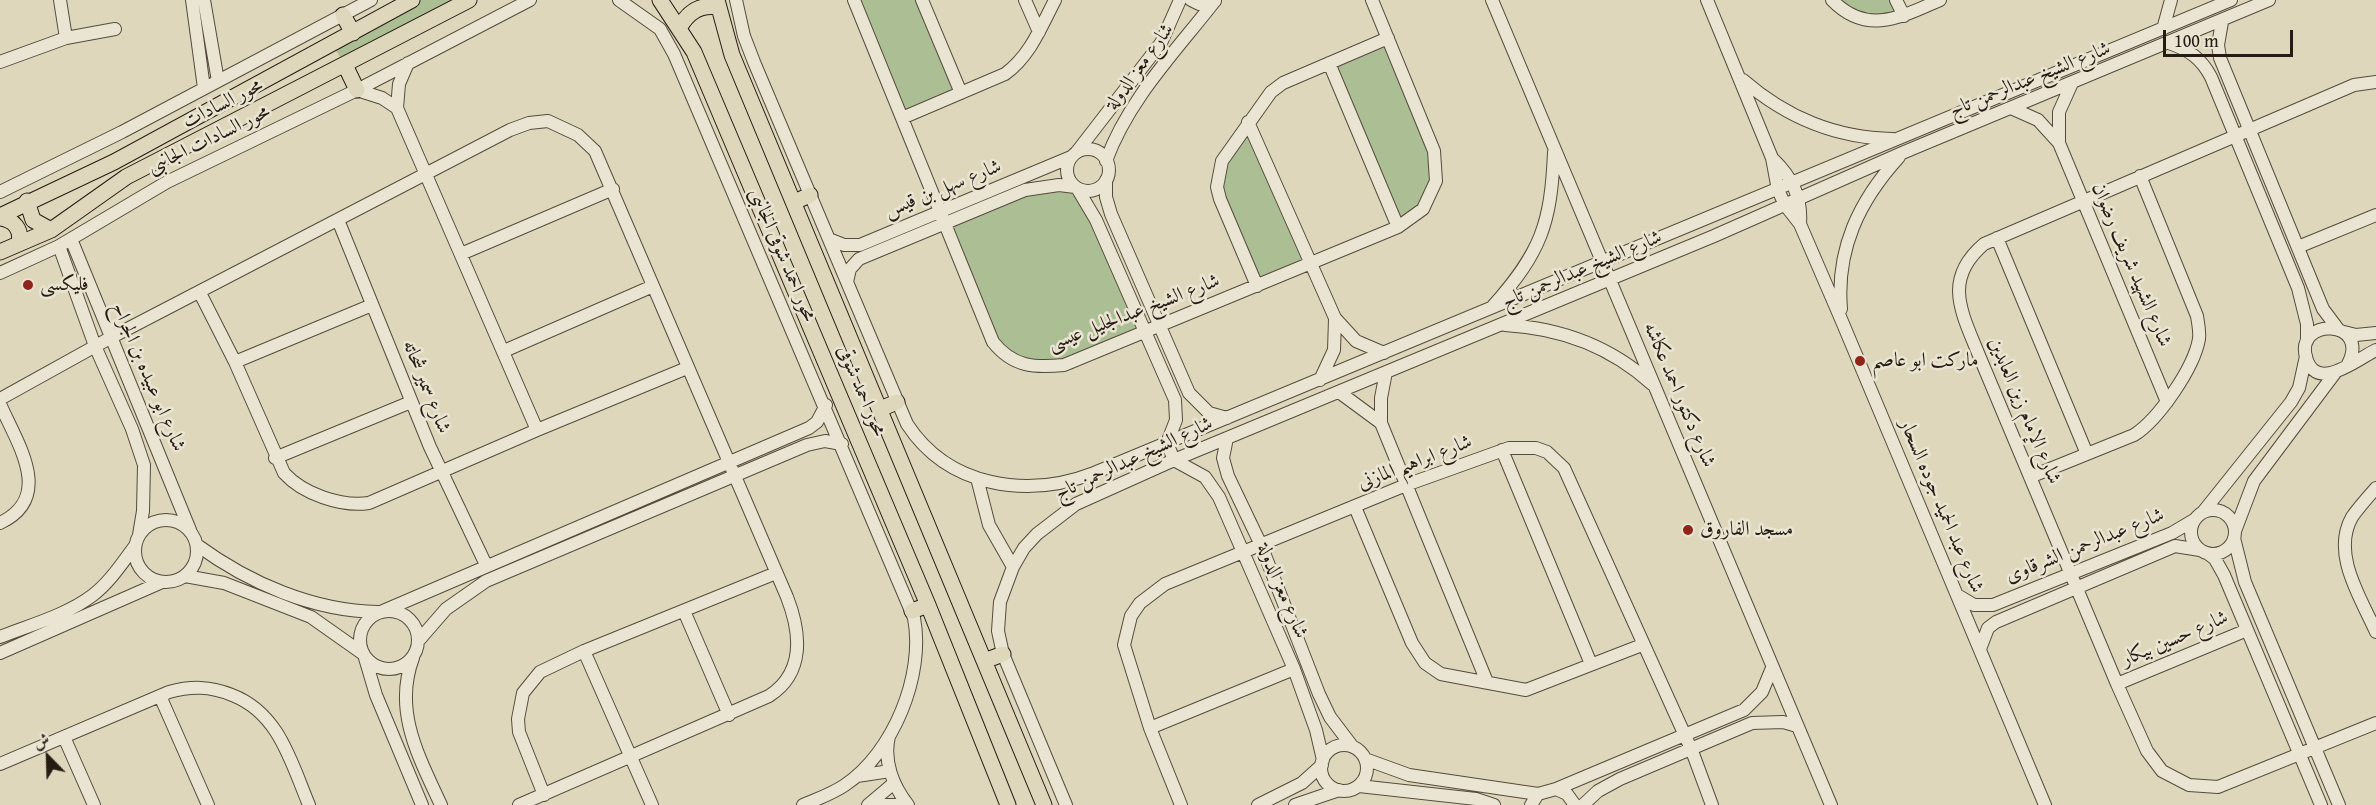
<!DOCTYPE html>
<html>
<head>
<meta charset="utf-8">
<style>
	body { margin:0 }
	#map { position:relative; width:2376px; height:805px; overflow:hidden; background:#dfd7bb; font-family:"Gentium Book Plus",Amiri,serif }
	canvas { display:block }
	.north { position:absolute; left:18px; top:727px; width:60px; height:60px; -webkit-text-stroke:4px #eae5d3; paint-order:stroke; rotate:337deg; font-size:16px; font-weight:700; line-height:24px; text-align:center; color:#271c13 }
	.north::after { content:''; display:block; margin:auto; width:21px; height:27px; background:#271c13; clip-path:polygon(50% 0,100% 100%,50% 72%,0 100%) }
	.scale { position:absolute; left:2163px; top:30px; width:130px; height:27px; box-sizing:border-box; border:3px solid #271c13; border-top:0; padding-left:8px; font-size:18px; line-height:21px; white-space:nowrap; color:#271c13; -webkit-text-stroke:4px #eae5d3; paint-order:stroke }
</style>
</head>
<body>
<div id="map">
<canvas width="2376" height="805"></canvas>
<div class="north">ش</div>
<div class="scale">100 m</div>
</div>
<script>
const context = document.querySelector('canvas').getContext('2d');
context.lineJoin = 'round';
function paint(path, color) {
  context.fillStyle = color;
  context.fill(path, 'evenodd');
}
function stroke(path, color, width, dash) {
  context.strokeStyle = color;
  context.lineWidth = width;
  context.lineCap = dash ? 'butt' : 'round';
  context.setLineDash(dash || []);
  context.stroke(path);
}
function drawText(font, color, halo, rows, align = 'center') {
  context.font = font + ' "Gentium Book Plus",Amiri,serif';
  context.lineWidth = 5;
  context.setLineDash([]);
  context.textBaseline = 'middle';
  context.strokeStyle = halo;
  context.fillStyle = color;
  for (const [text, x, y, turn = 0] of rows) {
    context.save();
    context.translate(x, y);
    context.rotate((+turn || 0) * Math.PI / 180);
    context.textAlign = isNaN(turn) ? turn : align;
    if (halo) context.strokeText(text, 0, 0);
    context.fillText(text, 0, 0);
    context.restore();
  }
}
const green = new Path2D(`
	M412,0h57l-124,65 -13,-21z
	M854,0h68l39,93 -59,25z
	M1832,0h64l8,16 -28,5z
	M1388,38l40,99 3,59 -33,31 -69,-164z
	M1248,122l62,142 -53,22 -37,-87 -2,-26z
	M1077,188l69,143 -98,36 -48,-15 -54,-129 79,-33z`);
const minor = new Path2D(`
	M60,0l6,38
	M192,0l12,88
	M204,0l14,81
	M619,0l41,29 14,25 240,564c11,57 -21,135 -69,167 -13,9 -28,14 -42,20
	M736,0l8,36 10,26 153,362c41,63 120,75 187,49l1137,-473
	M854,0l139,342c20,25 41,26 71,23l334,-138 25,-18 13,-28 -2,-30 -62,-151
	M922,0l39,93
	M1025,0l14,32
	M1191,0l8,4 16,-3
	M1492,0l339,805
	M1707,0l65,158 6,32 7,15 15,19 41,95 204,486
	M1832,0c35,36 69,17 108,0
	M1896,0l8,16
	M2222,22l-4,23 2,13 103,251 15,20
	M2163,29l8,-29
	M2169,43c20,7 32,15 42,34l87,211 9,36v17
	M0,62l66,-24 49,-9
	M408,63l-9,21 -2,24 140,322
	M1329,63l69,164
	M1743,80c44,38 92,58 150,59
	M2376,82l-22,3 -370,159c-41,35 -23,67 -6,109l139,331 30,67 15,20 27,14 29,2 158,-64
	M357,90l25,8 15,10
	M2011,108l27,12 21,23 108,259
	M902,118l103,-44c25,-18 36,-47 50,-74
	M1248,122l87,196 21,23 28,12
	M2059,142v-30l13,-29
	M1067 170a21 21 0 1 1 42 0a21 21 0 1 1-42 0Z
	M1076,153l85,-110 19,-43
	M1772,158c20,19 30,39 28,66
	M1106,161c22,-61 69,-109 108,-159
	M1106,180v17l5,17 78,179 20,20 18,5
	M1077,188l19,32 79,180 1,20 -9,23 7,17 31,17 14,20 75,172 22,61 7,30
	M0,192l122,-60 249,-132
	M338,220l92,227 56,118
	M1997,238l90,216
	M71,239l119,291
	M829,239l15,6h16l211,-88
	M59,246l36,100 37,83 12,36 -1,46 -4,24
	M2298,247l78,-32
	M461,254l152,-65
	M0,273l59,-27 108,-64 190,-92 173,-90
	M847,282l3,-13 9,-10 166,-69 34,-5 16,2
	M1257,286l-37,-87 -3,-12 5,-26 49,-69 12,-9 105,-45
	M200,293l35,69 49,111c19,21 57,34 85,30l168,-73 150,-62
	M1493,306c48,-54 58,-82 61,-154
	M1841,309c-5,-60 18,-108 58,-152
	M1505,325c56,3 105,21 147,59
	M2344,332l12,3 20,-2
	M504,351l149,-65
	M235,362l137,-57
	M2348,364c23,-45 -53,-47 -42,-7 10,37 51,2 70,-7
	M1386,372l-5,26v25l106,259
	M1320,380l14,-30 1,-31
	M1339,392l42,31
	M0,399l110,-61 400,-208 19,-7 19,-2 30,14 17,16 192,446c14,36 18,76 -18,99l-250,109
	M0,404c17,39 55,93 0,119
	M1227,438l-4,20 5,18 33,69 58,149 11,23 22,29
	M1502,450l89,214
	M275,458l136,-56
	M2030,477l104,-42c24,-15 60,-67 65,-96 1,-8 -1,-16 -2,-23l-57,-140
	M977,478l12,47 24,42
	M2376,488c-8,9 -17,19 -24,29 -21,37 9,81 24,115
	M1355,507l57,136 13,20 16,11 85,16 116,-45
	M2191 532a22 22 0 1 1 44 0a22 22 0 1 1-44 0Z
	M2203,512l88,-110 8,-14 7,-32
	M135 551a31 31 0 1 1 62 0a31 31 0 1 1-62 0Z
	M2235,531l19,-50 81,-108
	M2234,538l11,44 94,223
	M197,545c52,38 116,66 181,67
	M2207,553l8,6 9,16 97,230
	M185,576l39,7 87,34 51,36
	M1957,595l17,10h19l179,-72 22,-13
	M360 640a29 29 0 1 1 58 0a29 29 0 1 1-58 0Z
	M383,611l426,-183 8,-6 9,-17
	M684,611l45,104
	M0,637c30,-12 67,-22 93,-42 17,-13 29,-32 42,-49
	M420,639l26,-30 40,-28 321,-136 18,-4 17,3
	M1980,649l8,-21 8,-6 179,-76 25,4
	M584,651l68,154
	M0,653l162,-71
	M365,658l11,37 46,110
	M413,658c-20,53 6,99 28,147
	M2117,684l130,-54
	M160,696l48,109
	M1150,728l144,-59
	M889,736c-6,25 4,50 19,69
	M64,737l30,68
	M1321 768a23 23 0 1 1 46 0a23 23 0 1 1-46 0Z
	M1365,759l44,16 129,19
	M0,764l169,-72c22,-6 41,-6 63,3 47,18 59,67 77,110
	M857,776l33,-5
	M1359,786l117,13 18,6
	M1556,789l188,-79 18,-18 10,-24
	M544,795l-25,-63 -1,-13 5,-26 17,-21 44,-21 192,-78
	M868,805l26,-22
	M869,805h36
	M1066,805l-63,-151 -5,-23 2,-29 13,-35 11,-19 13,-14 39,-30 98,-44 540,-224 188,-83 367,-153
	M1181,805l-31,-77 -26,-83 7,-29 9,-13 25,-19 241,-99 103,-37h27l11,4 17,16 128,283 20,54
	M1258,805l44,-22 20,-18
	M1295,805l44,-15
	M1531,805l7,-11 18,-5 11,5 8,11
	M1583,805l15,-14 22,-12 132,-56 31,-1 14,4`);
const major = new Path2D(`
	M660,0l34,52 234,553 80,200
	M717,0l15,55 312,750
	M343,15l10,18
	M680,27c8,-15 20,-23 38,-20
	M345,65l12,25
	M27,201l6,19 18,10
	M794,202l16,-7
	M0,216l114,-54 298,-162
	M0,218c14,2 22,11 19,25
	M0,252l51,-22 75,-53 343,-177
	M880,409l17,-7
	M912,611l16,-6
	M984,661l19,-7`);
const markers = [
	[28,285,6,"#8f2418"],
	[1860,361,6,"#8f2418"],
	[1688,530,6,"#8f2418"]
];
const streetNames = [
	["شارع معز الدولة",1140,67,-54],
	["شارع الشيخ عبدالرحمن تاج",2030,80,-22],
	["محور السادات",223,104,-27],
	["محور السادات الجانبى",209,140,-26],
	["شارع سهل بن قيس",943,189,-22],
	["محور احمد شوقى الجانبى",782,255,67],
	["شارع الشهيد شريف رضوان",2131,265,67],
	["شارع الشيخ عبدالرحمن تاج",1582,270,-23],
	["شارع الشيخ عبدالجليل عيسى",1134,313,-21],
	["شارع ابو عبيده بن الجراح",148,377,67],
	["شارع سمير شحاته",426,387,68],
	["محور احمد شوقى",861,391,67],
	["شارع دكتور احمد عكاشه",1679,395,67],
	["شارع الإمام زين العابدين",2024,411,67],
	["شارع الشيخ عبدالرحمن تاج",1134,459,-25],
	["شارع ابراهيم المازنى",1415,463,-21],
	["شارع عبد الحميد جوده السحار",1941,506,67],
	["شارع عبدالرحمن الشرقاوى",2085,546,-22],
	["شارع معز الدولة",1282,591,67],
	["شارع حسين بيكار",2175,639,-23]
];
const poiNames = [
	["فليكسى",40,285],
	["ماركت ابو عاصم",1872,361],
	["مسجد الفاروق",1700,530]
];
paint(green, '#acbf94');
stroke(minor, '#554b3d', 14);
stroke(major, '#271c13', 17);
stroke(minor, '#eae5d3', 12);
stroke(major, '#dfd7bb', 15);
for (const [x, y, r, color] of markers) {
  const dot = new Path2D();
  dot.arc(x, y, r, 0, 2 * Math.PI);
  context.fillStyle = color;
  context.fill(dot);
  stroke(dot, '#eae5d3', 2);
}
drawText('20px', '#271c13', '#eae5d3', streetNames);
drawText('20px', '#271c13', '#eae5d3', poiNames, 'left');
</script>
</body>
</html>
